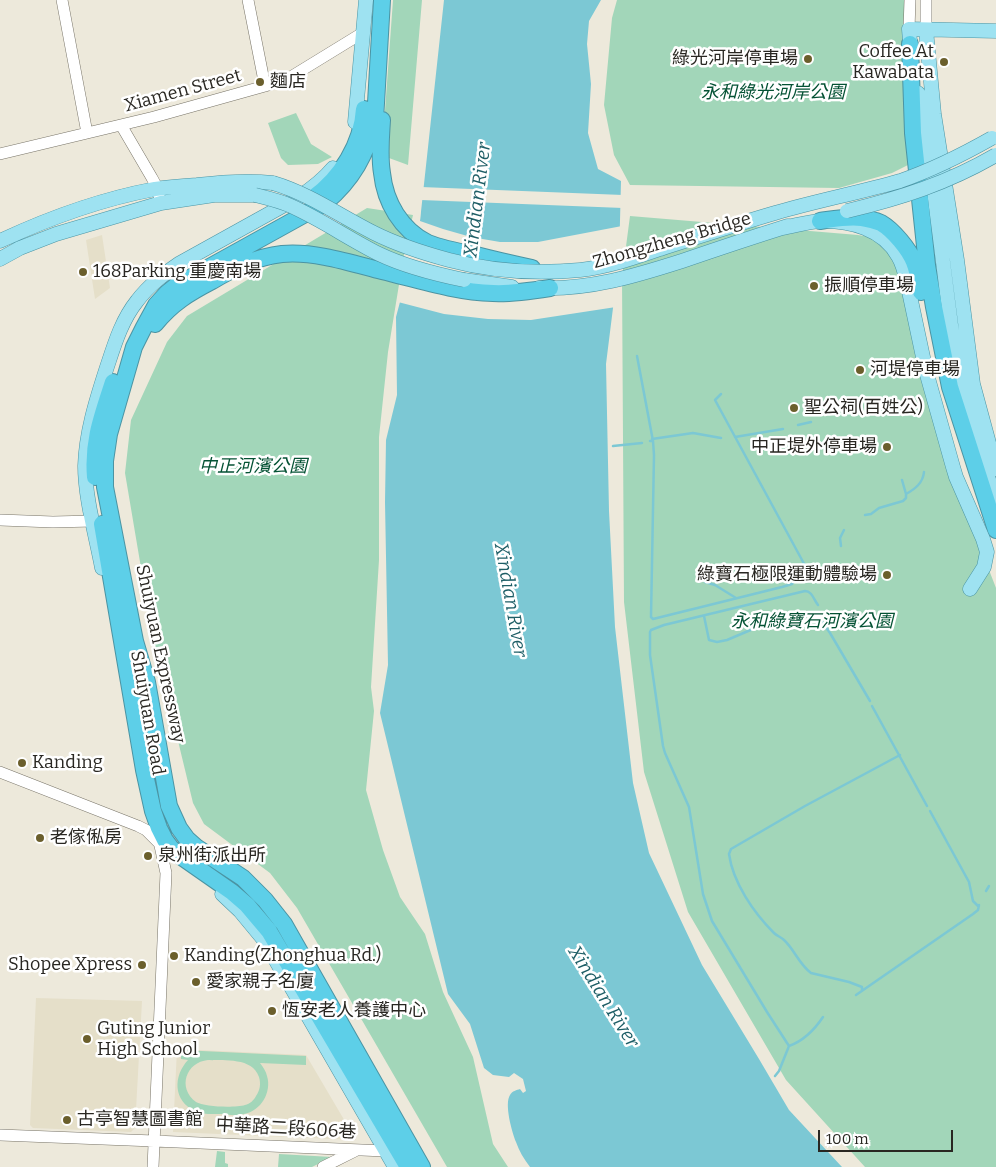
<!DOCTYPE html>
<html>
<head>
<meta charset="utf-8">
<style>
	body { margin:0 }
	#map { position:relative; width:996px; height:1167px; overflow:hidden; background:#ede9db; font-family:Bitter,serif }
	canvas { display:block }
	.scale { position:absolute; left:818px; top:1130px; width:135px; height:22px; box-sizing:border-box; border:2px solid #292722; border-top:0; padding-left:6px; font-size:15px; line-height:18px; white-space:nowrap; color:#292722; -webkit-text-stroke:4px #fff; paint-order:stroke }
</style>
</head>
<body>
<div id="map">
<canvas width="996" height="1167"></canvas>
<div class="scale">100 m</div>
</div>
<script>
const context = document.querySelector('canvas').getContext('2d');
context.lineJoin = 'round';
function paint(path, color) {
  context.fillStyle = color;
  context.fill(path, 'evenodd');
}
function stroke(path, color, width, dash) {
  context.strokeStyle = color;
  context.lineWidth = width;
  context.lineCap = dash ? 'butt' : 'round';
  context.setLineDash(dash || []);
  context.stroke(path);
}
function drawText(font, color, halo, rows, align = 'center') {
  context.font = font + ' Bitter,"Noto Sans TC",serif';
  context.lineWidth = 5;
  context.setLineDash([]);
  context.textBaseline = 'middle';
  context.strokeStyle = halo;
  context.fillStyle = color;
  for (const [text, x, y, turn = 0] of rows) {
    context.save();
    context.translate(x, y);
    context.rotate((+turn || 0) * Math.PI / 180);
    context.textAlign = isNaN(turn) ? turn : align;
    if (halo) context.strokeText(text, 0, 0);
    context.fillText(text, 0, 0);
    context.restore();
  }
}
const built = new Path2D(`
	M102,235l8,53 -15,11 -9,-59z
	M36,998l106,3 -7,127 -4,4 -98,-4 -3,-3z
	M177,1049l129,6 50,85 -183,-8z`);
const green = new Path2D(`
	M393,0h29l-14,165 -19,-7 -6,-20z
	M617,0h293v164l-18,9 -53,15 -209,-3 -16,-30 -10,-50 8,-87z
	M296,113l15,31 21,13 -14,7 -30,1 -7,-7 -13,-35z
	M367,208l46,7 -10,45 -15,92 -9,85v123l-8,127 3,24 -8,79 17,60 17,47 25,37 18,58 30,65 20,87 15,23h-61l-150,-259 -27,-35 -66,-49 -11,-21 -41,-170 -27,-160 6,-53 36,-78 20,-26z
	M630,216l228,19 42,7 63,261 33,85v579h-131l-79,-87 -98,-168 -44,-140 -20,-170 -2,-325z
	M181,1050l125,6v9l-46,-2c3,4 6,8 7,13 5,16 -6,35 -23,38 -7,2 -15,1 -23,0 -8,0 -18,1 -26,-3 -22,-10 -22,-35 -7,-51l-7,-1zM208,1060c17,1 44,-3 51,17 2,7 1,13 -3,19 -2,4 -6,8 -11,9 -10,3 -41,2 -49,-3 -19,-14 -10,-40 12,-42z
	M217,1151l8,1v11l3,1v3h-13z
	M279,1154l53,3 -20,10h-34z`);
const water = new Path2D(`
	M444,0h157l-12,21 -2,23 4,40 -3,49 10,36 23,12 -2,79 -13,104 3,147 6,116 18,156 16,70 53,112 57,94 30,51 53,57h-312c-6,-8 -11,-16 -14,-25 -4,-10 -12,-38 -6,-47 2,-4 7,-5 10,-6l3,4 3,-2 -3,-12 -9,-6 -5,4 -16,-2 -9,-7 -14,-44 -22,-30 -68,-281 8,-48 -3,-163 1,-62 11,-45 -1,-78 23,-87z`);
const pier = new Path2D(`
	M421,187l202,8v13l-202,-8 -1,21 23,8 28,8 29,5h38l84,-16 -1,34 -5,47 -85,13 -43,-1 -44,-5 -46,-12 19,-72z`);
const stream = new Path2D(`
	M637,356l16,85h-3
	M721,394l-6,6 93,171
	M798,425l13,-3
	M735,437l48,-8
	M652,439l41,-6 28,5
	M653,441l1,14 -3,162 2,2 129,-32 10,-3 4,-6 4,-3
	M613,446l29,-3
	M906,494c9,-5 17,-11 18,-22
	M865,515l6,-1 8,-6 24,-7 3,-3v-4l-4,-14
	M841,546l-1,-8 4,-8
	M705,582l10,3 21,13
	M704,616l5,24 8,2 10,-2 33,-14 42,-11 12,1 6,3 10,14 40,68
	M872,706l55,100
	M930,811l39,71 4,19 5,5
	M986,891l3,-5
	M862,990v-3l-13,-5 -38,-9c-12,-9 -17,-24 -27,-33 -3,-3 -7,-4 -10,-7 -20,-20 -41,-50 -45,-79l2,-5 74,-43 95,-51
	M856,995l117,-81 5,-4 1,-5
	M789,1046l-22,-34 -55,-91 -9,-27 -14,-87 -24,-54 -2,-7 -13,-91v-23l1,-2 13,-5 141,-34c7,0 9,9 13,14
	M775,1076l4,-5 10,-25c14,-5 26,-17 34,-29`);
const minor = new Path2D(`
	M62,0l25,133
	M248,0l17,86
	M926,0v30
	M909,29l1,-29
	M121,125l31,53 6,11 1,7
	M0,154l154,-37 111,-31 24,-8 75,-46
	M0,520l53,2 40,-1
	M0,772l138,54 8,4 13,13
	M0,1135l154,6 231,10
	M153,1167l13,-294 -9,-41
	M323,1167l32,-16`);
const major = new Path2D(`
	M926,30l8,84 23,146 16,124 23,85
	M911,54l-2,-25 87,2
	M918,93l8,56 6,26 19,150 7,42 28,105 10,27
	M355,122l11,-122
	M782,228c12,-2 25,-6 38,-7 30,-1 63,8 78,35 5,8 7,17 9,26l19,89 27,96 3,10 27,62 4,13 -3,15 -14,22
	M0,241c49,-23 102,-42 155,-52 14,-2 28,-3 42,-4 25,-3 50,-5 76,-2
	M0,259l20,-11 36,-14 105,-31 53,-8h41
	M464,280l48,7
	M539,288c50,2 96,-12 143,-27 35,-12 71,-24 106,-35
	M102,568c-6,-32 -17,-70 -17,-102 1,-33 11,-65 21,-96 8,-24 15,-49 31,-69 12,-16 27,-27 43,-38l119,-66c12,-8 24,-17 34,-29
	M222,894l18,17 24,29 131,227`);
const highway = new Path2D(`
	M382,0l-7,120c-9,35 -22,59 -50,83l-148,82 -10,8 -11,12 -12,22 -10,20 -25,87 -4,27v26l30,154 12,41 22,124 10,22 8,11 9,8 47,31 22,22 19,24 138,243
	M910,44l3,89 14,132 7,42 16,80 46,143
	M382,120c-1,17 -3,35 0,53 3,29 19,57 46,70 15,6 32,9 48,12 19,5 37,9 56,13
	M313,198c28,-20 49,-54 51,-89
	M820,221c14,-2 28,-5 42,-3 6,1 14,3 19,5 12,7 28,26 33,39 4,10 5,20 7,30
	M155,324c17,-21 34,-31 57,-43 22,-13 44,-24 70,-27 33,-3 69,9 100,17 37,9 74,21 111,22 19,1 38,-2 57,-5
	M95,477c-3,-36 7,-61 18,-95
	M102,524l42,246 9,41 6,17 6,12 6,8 8,7 53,37 15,13 22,26 139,236`);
const majorBridge = new Path2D(`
	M273,183c37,11 67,33 101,50 24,12 49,20 75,27 41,11 88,14 131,10 27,-3 54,-12 80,-21 38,-12 77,-25 115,-36 41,-12 83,-20 125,-32 32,-11 62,-26 92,-43
	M255,195c12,3 25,6 36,11 31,14 58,33 88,48 27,13 56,20 85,26
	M847,211c54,-13 101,-28 149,-56`);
const markers = [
	[808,59,5,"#6b5f2c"],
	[944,62,5,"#6b5f2c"],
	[260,82,5,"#6b5f2c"],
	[83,272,5,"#6b5f2c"],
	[814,286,5,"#6b5f2c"],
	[860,370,5,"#6b5f2c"],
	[794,408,5,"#6b5f2c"],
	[887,447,5,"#6b5f2c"],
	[887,575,5,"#6b5f2c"],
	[22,763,5,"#6b5f2c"],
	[40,838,5,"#6b5f2c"],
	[148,856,5,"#6b5f2c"],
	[174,956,5,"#6b5f2c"],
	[142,965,5,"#6b5f2c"],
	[196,982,5,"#6b5f2c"],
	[272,1011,5,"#6b5f2c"],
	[87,1039,5,"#6b5f2c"],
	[67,1120,5,"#6b5f2c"]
];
const poiNames = [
	["Coffee At",934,52,"right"],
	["Kawabata",934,73,"right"],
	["綠光河岸停車場",798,59,"right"],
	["麵店",270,82],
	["168Parking 重慶南場",93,272],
	["振順停車場",824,286],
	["河堤停車場",870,370],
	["聖公祠(百姓公)",804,408],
	["中正堤外停車場",877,447,"right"],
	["綠寶石極限運動體驗場",877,575,"right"],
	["Kanding",32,763],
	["老傢俬房",50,838],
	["泉州街派出所",158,856],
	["Kanding(Zhonghua Rd.)",184,956],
	["Shopee Xpress",132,965,"right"],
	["愛家親子名廈",206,982],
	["恆安老人養護中心",282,1011],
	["Guting Junior",97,1029],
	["High School",97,1050],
	["古亭智慧圖書館",77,1120]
];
const streetNames = [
	["Xiamen Street",183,91,-15],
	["Zhongzheng Bridge",672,241,-16],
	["Shuiyuan Expressway",160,654,78],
	["Shuiyuan Road",147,713,80],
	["中華路二段606巷",286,1129,3]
];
const parkNames = [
	["永和綠光河岸公園",773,93],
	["中正河濱公園",253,467],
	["永和綠寶石河濱公園",812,622]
];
const waterNames = [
	["Xindian River",478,200,-83],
	["Xindian River",510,600,80],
	["Xindian River",603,997,58]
];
paint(built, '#e5dfc9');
paint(green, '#a2d6b9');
paint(water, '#7cc8d4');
paint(pier, '#ede9db');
stroke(stream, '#7cc8d4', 2.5);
stroke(minor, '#787468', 12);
stroke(major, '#4b94a3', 15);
stroke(highway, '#4b94a3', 18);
stroke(minor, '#fff', 11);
stroke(major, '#9ee2f1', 14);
stroke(highway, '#5dcfe8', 16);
stroke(majorBridge, '#4b94a3', 15, []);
stroke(majorBridge, '#9ee2f1', 14);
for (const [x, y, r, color] of markers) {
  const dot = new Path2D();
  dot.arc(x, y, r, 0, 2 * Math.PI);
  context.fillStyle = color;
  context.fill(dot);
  stroke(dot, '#fff', 2);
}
drawText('18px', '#292722', '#fff', poiNames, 'left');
drawText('18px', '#292722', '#fff', streetNames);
drawText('italic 18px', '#045234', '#fff', parkNames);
drawText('italic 19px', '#1e5e66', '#fff', waterNames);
</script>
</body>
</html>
